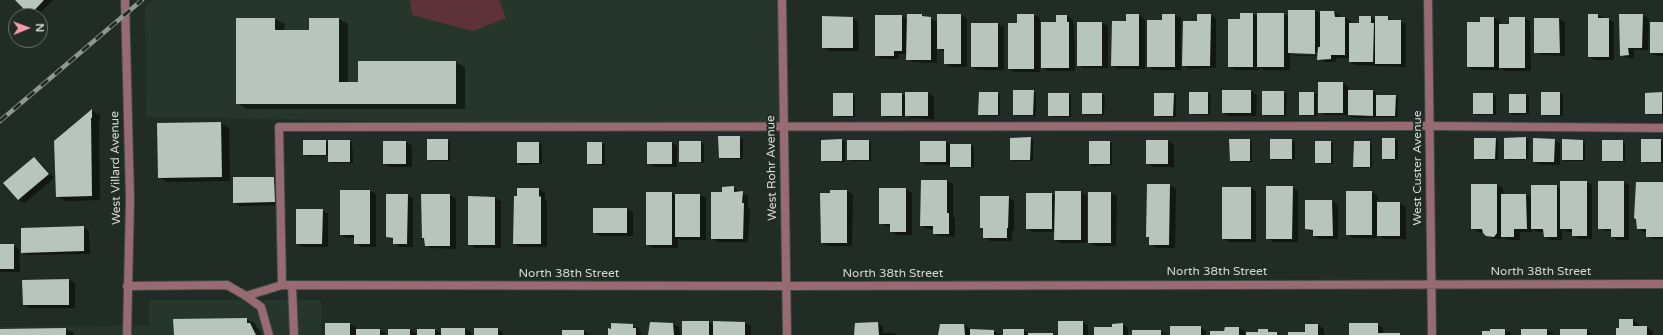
<!DOCTYPE html>
<html>
<head>
<meta charset="utf-8">
<style>
	body { margin:0 }
	#map { position:relative; width:1663px; height:335px; overflow:hidden; background:#222c26; font-family:"Varela Round",sans-serif }
	canvas { display:block }
	.north { position:absolute; left:8px; top:8px; width:40px; height:40px; box-sizing:border-box; background:#222c26; border:1px solid #68716c; border-radius:50%; rotate:89deg; font-size:11px; font-weight:700; line-height:16px; text-align:center; color:#d2d8d4 }
	.north::after { content:''; display:block; margin:auto; width:14px; height:18px; background:#f39aa9; clip-path:polygon(50% 0,100% 100%,50% 72%,0 100%) }
</style>
</head>
<body>
<div id="map">
<canvas width="1663" height="335"></canvas>
<div class="north">N</div>
</div>
<script>
const context = document.querySelector('canvas').getContext('2d');
context.lineJoin = 'round';
function paint(path, color) {
  context.fillStyle = color;
  context.fill(path, 'evenodd');
}
function stroke(path, color, width, dash) {
  context.strokeStyle = color;
  context.lineWidth = width;
  context.lineCap = dash ? 'butt' : 'round';
  context.setLineDash(dash || []);
  context.stroke(path);
}
function drawText(font, color, halo, rows, align = 'center') {
  context.font = font + ' "Varela Round",sans-serif';
  context.lineWidth = 4;
  context.setLineDash([]);
  context.textBaseline = 'middle';
  context.strokeStyle = halo;
  context.fillStyle = color;
  for (const [text, x, y, turn = 0] of rows) {
    context.save();
    context.translate(x, y);
    context.rotate((+turn || 0) * Math.PI / 180);
    context.textAlign = isNaN(turn) ? turn : align;
    if (halo) context.strokeText(text, 0, 0);
    context.fillText(text, 0, 0);
    context.restore();
  }
}
const built = new Path2D(`
	M154,0h628l2,128 -638,-11 -1,-111z
	M149,300h172v35h-321v-8l149,-1z`);
const green = new Path2D(`
	M410,0h89l7,18 -33,13 -61,-16z`);
const shadow = new Path2D(`
	M16,0h37l-16,16 -7,-2z
	M1315,11l6,3v-2h13l6,3v3h5l6,3v3h9v-7h11l5,3 11,-3 7,4h6l6,3v43l-51,-2 -5,-4v-3h-14v4h-12l-6,-3v-3h-23l-5,-3v17h-26l-5,-3v3h-24l-6,-4 12,-46 12,-6 5,3 26,-3 5,3zM1294,52l26,1v2h-26z
	M922,15l16,7 23,-7 6,4v48h-16l-6,-4 -1,-11 -7,-5v16l-24,-1 -6,-3v-5h-8v5h-17l-6,-4 25,-39 7,4z
	M1034,15l6,3v54h-25l-6,-3z
	M1127,15h12l6,4v50h-27l-6,-3 15,-44z
	M1175,15l6,3v52h-27l-6,-4 14,-45z
	M1210,15l6,3v50l-27,1 -6,-4 15,-43z
	M1598,15l16,7v38h-19l-6,-3z
	M1643,15l6,4 -1,31h-14v8h-7l-6,-3z
	M1067,16l6,4v5l1,1 1,45h-27l-6,-4 15,-44z
	M852,18l6,3 1,30h-30l-6,-4z
	M1494,18l6,3v4h10l14,-7 6,3 1,50h-25l-7,-4v3h-25l-6,-3 13,-44z
	M237,19h38l10,5 -1,7h26l29,-12 9,5v59h11l97,-21 9,5v42h-218l-10,-6z
	M1535,19h24l6,3v34l-24,-1 -6,-3z
	M1078,23h24l6,3v42h-24l-6,-3z
	M1663,23v33h-6l-6,-3z
	M998,24l6,3v43h-26l-6,-3z
	M1343,83l6,4v4h24l6,5h16l3,1v20l-43,1 -6,-3h-24l-6,-3z
	M1033,91l3,2v23h-19l-3,-2z
	M1251,91l6,4 -1,21h-27l-6,-3z
	M1284,92l3,2 -1,22h-20l-3,-2z
	M906,93h22l6,3v23l-22,-1 -7,-4v3h-20l-3,-2 20,-21 4,3z
	M997,93l3,2v21h-18l-3,-1z
	M1190,93h18l3,2 -1,20h-17l-3,-2z
	M1314,93l3,1v22h-14l-3,-1z
	M1560,93l3,2v21h-18l-3,-2z
	M1662,93l1,22h-14l-3,-2z
	M852,94l3,2v21h-18l-3,-2z
	M1068,94l3,1v22h-19l-3,-2z
	M1102,94l3,2 -1,19h-18l-3,-1z
	M1174,94l2,1v22h-18l-3,-2z
	M1493,94l3,2v19h-20l-2,-1z
	M1526,95l3,1v18l-16,1 -3,-2z
	M92,111l8,4v7h-1l1,78 -35,1 -8,-5 -2,-55z
	M220,123l9,5 1,53 -63,1 -8,-5z
	M740,137l3,2v20h-21l-2,-2z
	M1031,138l2,2v21h-19l-3,-1z
	M1526,138l3,2 -1,20h-20l-3,-2z
	M1395,139l3,2v19h-12l-3,-2z
	M1496,139l2,1v20h-20l-3,-2z
	M447,140l3,2v19h-20l-2,-2z
	M842,140l3,2v20h-20l-3,-2v-19z
	M1249,140l3,2v20h-18l-3,-2z
	M1292,140l3,2v18h-21l-3,-2z
	M1554,140l6,3v22h-20l-6,-3z
	M1661,140l2,2v21h-18l-3,-2z
	M325,141l4,3 21,-3 2,2 1,20h-21l-3,-2v-5h-22l-3,-2z
	M869,141l2,1v19h-20l-3,-2z
	M1168,141l6,3v23h-21l-6,-4z
	M1582,141l3,1v19h-19l-3,-1z
	M1622,141l3,2v19h-19l-3,-2z
	M384,142h22l6,4v21h-22l-6,-3z
	M680,142h21l3,2v19h-22l-2,-1z
	M946,142l6,3h19l3,2v21h-20l-3,-3h-24l-6,-3z
	M1109,142l3,1v22l-19,1 -3,-2z
	M1330,142l3,1v21h-14l-3,-1z
	M1369,142l3,2v24h-15l-3,-1z
	M518,143h21l3,2v19l-21,1 -3,-2z
	M602,143l3,2v20h-15l-2,-1z
	M672,143l5,3v21h-23l-6,-4z
	M34,159l6,3 14,16 -29,25 -6,-3 -14,-16z
	M234,178h40l6,3v24l-40,1 -6,-4z
	M947,181l6,3v32l2,1v20l-15,-1 -6,-3v-4h-7l-6,-4z
	M1586,182l6,3v54h-13l-6,-4v-3h-6l-5,-2v10h-11l-6,-4 -1,-4h-6l-6,-3v3h-12v8h-12l-5,-3 -2,2h-8l-9,-7h-6l-6,-4v-43h25l6,3v7h23l6,3 24,-12 5,3z
	M1623,182l6,3v55h-11l-6,-4v-5h-7l-6,-3z
	M1663,183v56h-10l-6,-3v-4h-3l-6,-3z
	M1148,185h22l6,4 -1,59h-19l-6,-4v-6l-3,-1z
	M733,187l6,4v1l9,4v11l2,1 -2,34h-30l-6,-4 11,-45z
	M1292,187l6,4v51h-25l-6,-4z
	M1251,188l5,3v51h-27l-6,-4z
	M539,189l6,4v6l2,2v46h-27l-6,-3z
	M906,189l6,4v42h-15l-6,-4v-5h-5l-6,-3z
	M370,191l6,3v53h-15l-6,-4v-5h-8l-6,-3z
	M847,191l6,3 -1,52h-24l-6,-3 9,-49z
	M1081,192l6,4v47h-26l-6,-3v-8h-22l-6,-4 25,-34 4,2z
	M1372,192l6,4v7h22l6,4v32h-22l-6,-4v3h-25l-6,-4z
	M672,193l4,3 24,-1 6,3v42h-24l-4,-2v10h-25l-6,-3z
	M1111,193l6,3 -1,50h-21l-6,-4z
	M407,195l6,3v49h-13l-6,-4v-3l-7,-3z
	M450,195l6,4v50l-25,-1 -5,-3 -1,-6 -2,-1z
	M469,197l26,1 6,3v47h-26l-6,-4z
	M1008,197l6,4v30h-2v10h-22l-6,-4v-8l-3,-2z
	M1306,201h26l6,4v34h-18l-6,-3v-4l-8,-3z
	M594,209h33l6,3v24h-33l-6,-4z
	M322,210l6,4v33h-25l-6,-3z
	M83,227l6,4 1,23 -62,1 -6,-3z
	M0,245h13l6,4 1,23h-20z
	M69,280l6,3v25h-45l-6,-4z
	M246,319l10,5v3l4,3 2,5h-87z
	M1633,320l6,4v3h8l6,4v4h-36l3,-6z
	M709,322l5,3 31,-2 6,3v9h-68z
	M1082,322l6,3v10h-29z
	M877,323l6,4v6h11l3,2h-41z
	M350,324l6,3v3h23l6,3v2h-59z
	M673,324l6,3 1,8h-31z
	M1122,324l6,4v7h-33z
	M1377,324l6,4v6l19,1h-52z
	M632,325l6,3 4,7h-33z
	M964,325l6,3v2l24,1 6,4h-61z
	M1318,325l6,4v6h-35l17,-2z
	M1200,327l6,3v5h-35z
	M1226,328h13l6,3v4h-34l14,-3z
	M66,329l8,4v2h-74v-5z
	M465,329l6,3v3h-53l17,-5 7,4z
	M497,329l6,3v3h-28z
	M410,330l6,3v2h-27z
	M1004,330h20l6,4 24,1h-50z
	M1505,330l6,3v2h-28z
	M1522,330h25l6,3v2h-31z
	M1561,330h26l6,5h-32z
	M584,331l6,4h-27z
	M1161,331l6,4h-34z`);
const building = new Path2D(`
	M15,0h29l-14,15z
	M1288,10h27v44l-27,-1z
	M1320,11h14l1,6h10v38h-14v4l-14,1 1,-13h2z
	M1240,13h13v54h-25v-48h12z
	M1257,13h27v54h-27z
	M907,14h15v2l9,1v43h-25z
	M937,14h24v50h-17v-15h-7z
	M1017,14h17v55h-26v-46h9z
	M1126,14h13v52h-28l1,-45h14z
	M1162,14h13v53h-28v-47h15z
	M1197,14h14l-1,52h-28l1,-45h14z
	M1588,14h10v4h11v39h-21z
	M1619,14h24l-1,34h-14l1,7 -9,1z
	M875,15h27v36h-8v5h-19z
	M1056,15h11v7h2v46h-28v-46h15z
	M822,16l31,1v31h-31z
	M1359,16h12v7h3l-1,39h-24v-39h10z
	M1375,16h13v4h13v44h-26z
	M1480,17h14v50h-27v-45h13z
	M1509,17h16v51h-26v-44h10z
	M236,18h39v12h34v-12h30v64h19v-21h98v43h-220z
	M1534,18h25l1,35h-26z
	M1077,22h25v44h-25z
	M1650,22h13v31h-13z
	M971,23h27v44h-27z
	M1318,82h25v31h-25z
	M1013,90h21l-1,25h-20z
	M1222,90h29v23h-29z
	M1348,90h25v26l-25,-1z
	M1262,91h22v24h-22z
	M905,92h23v24h-23z
	M979,92h19v23h-20z
	M1189,92h19v22h-19z
	M1299,92h15v23h-15z
	M1541,92h19v23h-19z
	M1662,92v22h-17v-21z
	M833,93h20v23h-20z
	M881,93h21v23h-21z
	M1048,93h21v23h-21z
	M1082,93h20v21h-20z
	M1154,93h20l-1,23h-19z
	M1473,93h20v21h-20z
	M1509,94h17v19h-17z
	M1376,95h20l-1,21h-19z
	M92,109v9h-1l1,78 -36,1 -2,-56z
	M221,122l1,55 -64,1 -1,-55z
	M718,136h22v22h-21z
	M1031,137l-1,23h-20v-22z
	M1526,137v22h-22v-21z
	M1382,138h13v21h-13z
	M1474,138h22l-1,21h-21z
	M1533,138l22,1 -1,23h-21z
	M427,139h21v21h-21z
	M842,139v22h-21v-21z
	M1229,139h21v22h-20z
	M1270,139h22v20h-22z
	M1562,139l21,1v20h-21z
	M1641,139h20v23h-20z
	M303,140h23v15h-23z
	M328,140h22v22h-22z
	M847,140h22v20h-22z
	M1146,140h22v24h-22z
	M1602,140h21v21h-21z
	M383,141h23v23h-23z
	M679,141h22v21h-22z
	M920,141h26v21h-26z
	M1089,141h21v23h-21z
	M1315,141h16v22h-16z
	M1354,141h16v26h-17z
	M517,142h22v21h-22z
	M587,142h15v22h-15z
	M647,142h25v22h-25z
	M950,144h21v23h-21z
	M34,157l15,17 -31,26 -15,-17z
	M233,177h41l1,25 -42,1z
	M921,180h26v33h2v21h-16v-8h-13z
	M1560,181h27v55h-15v-7h-12z
	M1598,181h26v56h-13v-8h-13z
	M1636,182h27v55h-17v-8h-9l-1,-10 -2,-1z
	M1147,184h23l-1,61h-20v-8h-3z
	M1471,184h26v49l-3,4 -8,-1 -3,-3 -1,-4h-11z
	M1531,185h26v52h-13l-1,-8h-12z
	M734,186v6l9,-1 -1,12h2l-1,36h-32v-47h11v-5z
	M1266,186h27l-1,53h-26z
	M1222,187h29v52h-29z
	M517,188h22v9l2,-1v48h-28l1,-48h3z
	M879,188h27v44h-16v-8h-11z
	M340,190h30v54h-16v-9h-14z
	M830,190h17v53h-26l-1,-50h10z
	M1055,191h26v49h-27z
	M1346,191h26v44h-26z
	M646,192h26v53h-26z
	M1088,192h23v51h-23z
	M1026,193h26v36h-26z
	M386,194h22l-1,50h-14v-6l-7,-1z
	M421,194h29v52h-25l-1,-8h-2z
	M675,194h25v43h-25z
	M1501,194h25l1,35h-13v8h-13z
	M468,196l27,1v48h-27z
	M980,196h29l-1,32h-1v10h-24v-10h-3z
	M1305,200h27l1,36h-20v-6l-8,-1z
	M1377,202h23v34h-23z
	M593,208h34v25h-34z
	M296,209h27l-1,35h-26z
	M84,226v25l-63,2v-25z
	M0,244h14v25h-14z
	M69,279v26h-46l-1,-25z
	M247,318v5h3l6,12h-82l-1,-16z
	M1619,319h14v7h14v9h-31v-7h3z
	M682,321h27v14h-27z
	M713,321l32,1v13h-32z
	M1058,321h25v14h-25z
	M650,322l23,1 1,12h-26z
	M878,322l1,13h-25l1,-12z
	M325,323h25v12h-25z
	M611,323l22,1v4h3v7h-28v-7l3,1z
	M1123,323v12h-29v-8h18v-3z
	M1349,323h29v10h22v2h-51z
	M940,324h24l1,11h-27z
	M1305,324h13v11h-30v-3h17z
	M1170,326h31v9h-31z
	M1225,327h14v8h-29v-4h14z
	M66,328v7h-66v-6z
	M441,328h24v7h-24z
	M474,328h24v7h-24z
	M356,329h24v6h-24z
	M388,329h22v6h-22z
	M417,329h18v6h-18z
	M970,329l24,1v5h-24z
	M1003,329h21v6h-21z
	M1258,329h10v3h9v3h-31v-3h12z
	M1490,329h15v6h-23v-4h8z
	M1521,329h26v6h-26z
	M1560,329h27v6h-27z
	M562,330h22v5h-22z
	M1132,330h29v5h-29z
	M1028,333h25v2h-25z`);
const service = new Path2D(`
	M282,285l-3,-158 1150,-1 234,2
	M292,285l2,50
	M246,296l15,11 8,28`);
const minor = new Path2D(`
	M782,0l5,335
	M1428,0l4,335
	M127,286l100,-1 19,11 36,-11 504,1 877,-2`);
const tertiary = new Path2D(`
	M125,0l5,199 -3,136`);
const rail = new Path2D(`
	M0,121l142,-121`);
const streetNames = [
	["West Villard Avenue",116,168,-91],
	["West Rohr Avenue",772,168,-91],
	["West Custer Avenue",1418,168,-90],
	["North 38th Street",1217,272],
	["North 38th Street",1541,272],
	["North 38th Street",569,274],
	["North 38th Street",893,274]
];
paint(built, '#26362d');
paint(green, '#5e323b');
paint(shadow, '#0007');
paint(building, '#b8c5bd');
stroke(service, '#3e4842', 10);
stroke(minor, '#3e4842', 10);
stroke(tertiary, '#3e4842', 10);
stroke(service, '#986a71', 8);
stroke(minor, '#986a71', 8);
stroke(tertiary, '#986a71', 8);
stroke(rail, '#909792', 4.5);
stroke(rail, '#222c26', 3, [9]);
drawText('12px', '#d2d8d4', '#222c26', streetNames);
</script>
</body>
</html>
